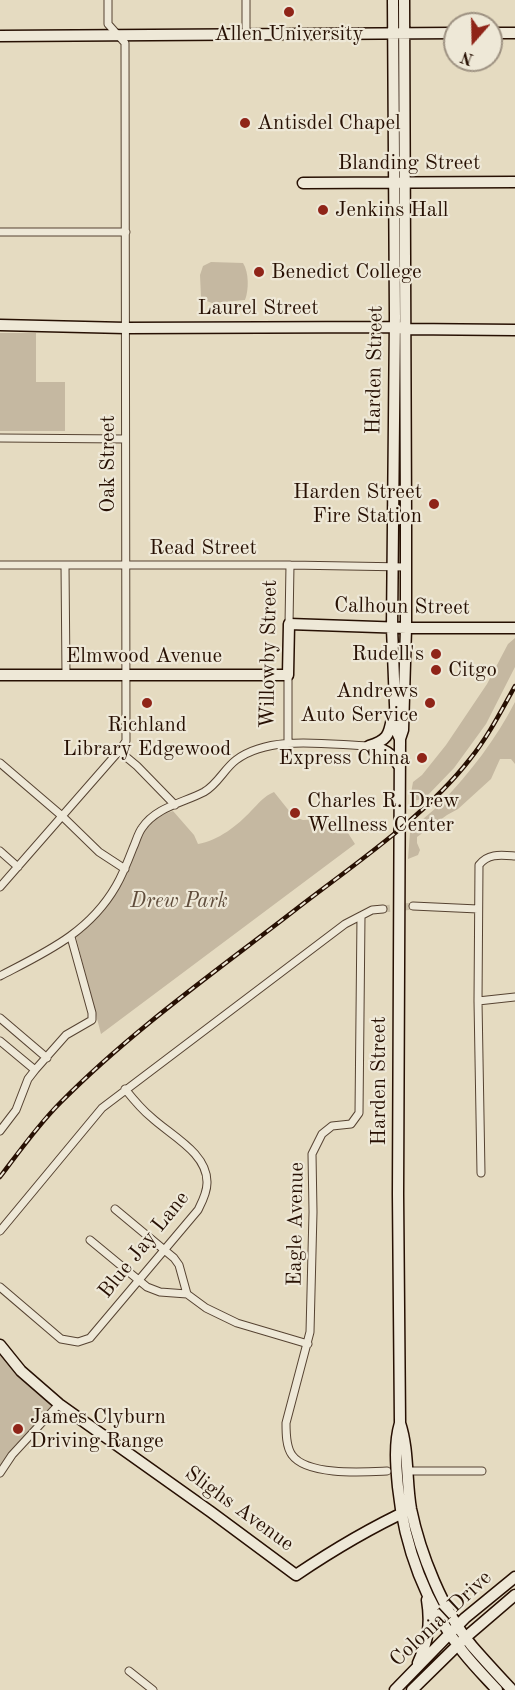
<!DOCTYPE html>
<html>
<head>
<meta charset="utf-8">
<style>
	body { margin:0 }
	#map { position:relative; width:515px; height:1690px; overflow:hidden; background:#e5dbc1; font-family:"Old Standard TT",serif }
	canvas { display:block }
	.north { position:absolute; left:443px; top:12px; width:60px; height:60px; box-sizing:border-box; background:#eee8d7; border:2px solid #9e9282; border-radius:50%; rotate:200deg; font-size:16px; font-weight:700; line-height:24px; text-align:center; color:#271003 }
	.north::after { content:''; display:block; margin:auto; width:21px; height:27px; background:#8f2418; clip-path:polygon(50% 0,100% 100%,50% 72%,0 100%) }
</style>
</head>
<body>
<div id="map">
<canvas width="515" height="1690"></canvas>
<div class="north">N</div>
</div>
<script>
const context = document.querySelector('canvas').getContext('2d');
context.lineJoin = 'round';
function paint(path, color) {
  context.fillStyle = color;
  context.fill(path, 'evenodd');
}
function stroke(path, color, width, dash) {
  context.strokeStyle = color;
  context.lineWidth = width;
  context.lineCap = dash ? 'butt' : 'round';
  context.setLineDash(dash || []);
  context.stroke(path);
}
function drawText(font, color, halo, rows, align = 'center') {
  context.font = font + ' "Old Standard TT",serif';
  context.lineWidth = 4.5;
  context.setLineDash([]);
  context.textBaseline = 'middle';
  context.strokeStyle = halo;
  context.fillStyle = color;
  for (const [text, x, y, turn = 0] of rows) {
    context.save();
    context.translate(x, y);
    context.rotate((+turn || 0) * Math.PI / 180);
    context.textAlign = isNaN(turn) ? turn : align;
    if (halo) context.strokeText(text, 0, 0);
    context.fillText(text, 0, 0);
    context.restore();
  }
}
const green = new Path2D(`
	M211,262l32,1c6,9 6,27 2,37l-33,3 -8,-3 -3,-3 -1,-22 3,-9z
	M0,333h36v49h29v49h-65z
	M515,638v29l-29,57 -32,44 -27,28 -9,4 -6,1 -2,-2 3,-17 9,-7 24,-30 41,-61 21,-40z
	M515,702v62l-4,-5h-11l-9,20 -33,30 -11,6 -30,22v6l3,7 -2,5 -10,4 2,-27c9,-11 21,-19 31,-29 29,-30 55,-64 74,-101z
	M274,792l20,25 9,3 36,-1 16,25 -254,190 -25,-97c18,-15 34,-33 45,-53 17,-29 16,-63 52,-73l21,24 4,9c20,-3 40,-19 53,-33 8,-8 13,-15 23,-19z
	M0,1345l59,59 -59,69z`);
const streetTunnel = new Path2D(`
	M383,909l30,-3`);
const street = new Path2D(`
	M246,34v-34
	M0,232h126
	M0,438l125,1
	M0,565h290l116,2
	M65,565l1,110
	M289,624l1,-59
	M288,743v-68
	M119,751l18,15 38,39
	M0,763l62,53 37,36 26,17
	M0,851l18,16
	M0,887l119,-136 7,-10 -1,-698 -17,-19v-24
	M413,906l65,3
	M361,916l-2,197 -8,11 -19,2 -10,8 -10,20 1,58 -3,120 -24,91c0,10 0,24 6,32 15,21 72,17 95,16
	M0,976c46,-24 89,-43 116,-90 7,-12 12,-25 17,-38 3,-6 5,-15 9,-20 14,-21 41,-25 62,-36 14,-8 20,-23 32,-32 35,-26 93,-15 133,-14
	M478,1001l37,-4
	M0,1018l47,40
	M0,1041l35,29
	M0,1131l16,-21 12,-31 7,-9 31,-35 26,-15v-7l-21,-76
	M481,1173l-3,-172 1,-136c9,-12 22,-10 36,-9
	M115,1209l59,49 5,7 8,29
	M0,1231l102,-123 243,-184 27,-14 11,-1
	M90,1240l57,47 13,5 27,2 19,14 31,15 71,21
	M0,1287l61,52 17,3 12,-4 108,-128c4,-8 9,-17 9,-27 1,-30 -37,-48 -56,-66 -10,-8 -18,-18 -26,-28
	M412,1471h70
	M0,1473l12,-18 47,-51
	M129,1671l24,19`);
const secondary = new Path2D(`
	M393,0l2,317 -3,311 4,102 4,9
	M404,0l2,519v109l-3,102 -3,9 -2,455 2,229c-6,20 -4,43 -2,64 6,59 28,119 65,165 11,14 23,26 34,38
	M491,33h24
	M0,36l455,-3
	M303,183l212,-1
	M0,325l126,3 269,-1 11,2 109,1
	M0,675h288l1,-51 117,4h109
	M369,746c18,-6 20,-10 23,-28
	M370,746c14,3 22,7 29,20
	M0,1345l21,26 38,33 152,108 85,63c37,-25 74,-47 115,-66
	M400,1423c9,27 6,58 11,86 9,44 32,102 61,137 13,15 27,30 40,44
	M418,1663c10,-22 13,-39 9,-63
	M395,1690l70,-72 50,-41
	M412,1690l54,-53 49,-42`);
const rail = new Path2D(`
	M0,1177c19,-25 38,-52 60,-74 71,-72 155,-131 235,-193 58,-45 130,-93 175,-151 18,-22 31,-48 45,-73`);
const markers = [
	[289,12,6,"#8f2418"],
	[245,123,6,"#8f2418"],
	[323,210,6,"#8f2418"],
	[259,272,6,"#8f2418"],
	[434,504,6,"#8f2418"],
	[436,654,6,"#8f2418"],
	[436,670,6,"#8f2418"],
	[147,703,6,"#8f2418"],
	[430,703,6,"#8f2418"],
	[422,758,6,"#8f2418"],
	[295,813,6,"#8f2418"],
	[18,1429,6,"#8f2418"]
];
const poiNames = [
	["Allen University",289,34,"center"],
	["Antisdel Chapel",257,123],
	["Jenkins Hall",335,210],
	["Benedict College",271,272],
	["Harden Street",422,492,"right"],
	["Fire Station",422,516,"right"],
	["Rudell's",424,654,"right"],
	["Citgo",448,670],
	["Andrews",418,691,"right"],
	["Auto Service",418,715,"right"],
	["Richland",147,725,"center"],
	["Library Edgewood",147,749,"center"],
	["Express China",410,758,"right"],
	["Charles R. Drew",307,801],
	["Wellness Center",307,825],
	["James Clyburn",30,1417],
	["Driving Range",30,1441]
];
const streetNames = [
	["Blanding Street",409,163],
	["Laurel Street",258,308],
	["Harden Street",375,370,-89],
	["Oak Street",108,464,-90],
	["Read Street",203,548],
	["Calhoun Street",402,607,1],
	["Willowby Street",269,654,-89],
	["Elmwood Avenue",144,656],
	["Harden Street",379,1081,-90],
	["Eagle Avenue",296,1224,-89],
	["Blue Jay Lane",144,1245,-51],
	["Slighs Avenue",239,1509,36],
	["Colonial Drive",441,1619,-43]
];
const parkNames = [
	["Drew Park",179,901]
];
paint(green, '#c5b8a1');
stroke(streetTunnel, '#c8bda4', 7, [7, 3.5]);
stroke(street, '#564332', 9);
stroke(secondary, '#271003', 13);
stroke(street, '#eee8d7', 7);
stroke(secondary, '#eee8d7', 10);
stroke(rail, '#271003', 4.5);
stroke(rail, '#eee8d7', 2, [7]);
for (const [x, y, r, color] of markers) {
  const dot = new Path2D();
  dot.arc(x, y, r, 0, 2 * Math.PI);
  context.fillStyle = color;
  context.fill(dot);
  stroke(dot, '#eee8d7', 2);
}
drawText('21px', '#271003', '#eee8d7', poiNames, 'left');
drawText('21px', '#271003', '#eee8d7', streetNames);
drawText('italic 21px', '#5e4b3a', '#eee8d7', parkNames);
</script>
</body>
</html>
